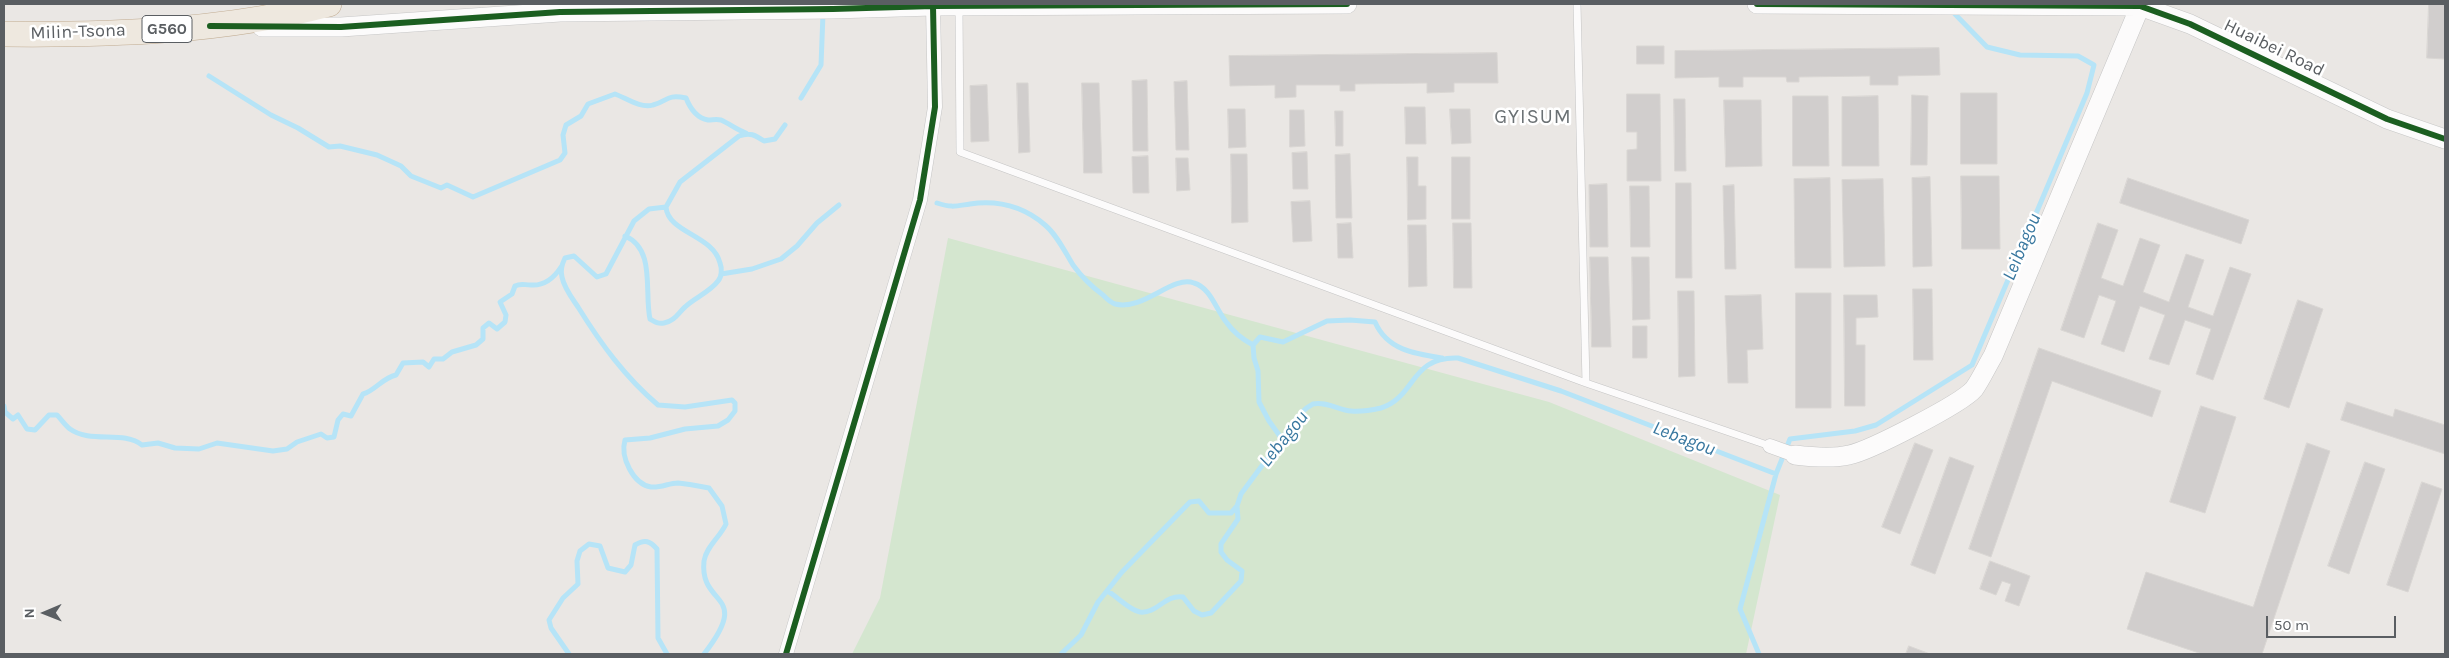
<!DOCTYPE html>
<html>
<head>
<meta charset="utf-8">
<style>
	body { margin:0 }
	#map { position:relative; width:2449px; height:658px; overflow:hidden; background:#eae7e4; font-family:Karla,sans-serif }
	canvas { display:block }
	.frame { position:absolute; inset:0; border:5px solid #5a5e62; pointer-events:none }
	.north { position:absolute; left:20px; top:588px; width:50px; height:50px; -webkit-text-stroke:4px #fff; paint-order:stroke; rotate:269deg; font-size:14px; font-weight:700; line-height:20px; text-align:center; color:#5a5e62 }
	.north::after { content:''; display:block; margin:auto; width:18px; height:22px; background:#5a5e62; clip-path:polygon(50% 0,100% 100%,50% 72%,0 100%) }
	.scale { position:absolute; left:2266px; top:616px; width:130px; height:22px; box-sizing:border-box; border:2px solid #5a5e62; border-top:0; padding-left:6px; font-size:15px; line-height:18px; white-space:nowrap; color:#5a5e62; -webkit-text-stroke:4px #fff; paint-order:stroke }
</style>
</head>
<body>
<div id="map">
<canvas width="2449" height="658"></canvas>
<div class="frame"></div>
<div class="north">N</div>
<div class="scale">50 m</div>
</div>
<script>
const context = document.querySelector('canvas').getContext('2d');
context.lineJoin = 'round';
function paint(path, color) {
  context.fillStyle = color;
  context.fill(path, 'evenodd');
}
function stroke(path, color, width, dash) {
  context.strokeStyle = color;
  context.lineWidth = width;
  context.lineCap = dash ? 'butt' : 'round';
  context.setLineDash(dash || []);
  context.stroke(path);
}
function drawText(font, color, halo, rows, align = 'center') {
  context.font = font + ' Karla,sans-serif';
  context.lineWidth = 5;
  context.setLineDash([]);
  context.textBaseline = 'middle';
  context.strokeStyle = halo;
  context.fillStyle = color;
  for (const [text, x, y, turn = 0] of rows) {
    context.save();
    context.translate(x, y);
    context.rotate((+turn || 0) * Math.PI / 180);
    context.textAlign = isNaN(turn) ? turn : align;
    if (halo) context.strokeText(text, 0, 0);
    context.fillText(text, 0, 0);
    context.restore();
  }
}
const green = new Path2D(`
	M948,238l601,164 231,93 -34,159h-894l28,-56z`);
const stream = new Path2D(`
	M209,76l62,39 27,13 31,19 11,-1 37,9 24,11 10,10 30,12 6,-3 26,12 87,-37 5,-7 -2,-18 3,-10 15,-9 7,-12 27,-10c11,4 26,15 38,11 15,-4 13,-11 33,-7 4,10 10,20 22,22 5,0 8,-1 13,0 9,4 16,10 25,13
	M801,98l20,-33 2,-51
	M937,203c15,5 19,3 33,1 28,-4 54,3 75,21 12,10 20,27 28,40 8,11 19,22 30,30 3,3 8,8 12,9 29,7 57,-29 79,-21 17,5 22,27 33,40 7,10 15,16 26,22
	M625,236c31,13 19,56 25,83 5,3 8,5 14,4 11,-2 14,-10 21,-16 9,-9 25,-15 33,-26 4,-4 4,-13 2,-18 -7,-28 -52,-30 -54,-56
	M721,274l31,-5 29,-10 16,-13 20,-23 22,-18
	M4,406l1,6 8,7 5,-4 9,14 8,1 14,-15h8c4,4 8,10 13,14 21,15 53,1 72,16l16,-2 17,5 24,1 18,-6 56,8 14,-2 10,-7 24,-8 6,4 7,-1 4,-17 5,-6 8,2 12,-22c12,-3 19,-16 33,-19l7,-12 20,-1 6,5 5,-8h9l9,-7 24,-7 7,-6v-11l6,-5 8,6 8,-7 1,-7 -6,-13 12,-8 3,-8c6,-3 9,-1 16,-1 14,1 23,-7 30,-18
	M1282,439l-13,-18 -10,-19 -1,-31 -4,-13 -1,-13 7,-8 23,5 44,-21 23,-1 25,2c12,28 40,32 67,36
	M1107,591c10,5 22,19 33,21 17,2 25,-18 43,-15l11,14 8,4 9,-2 30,-32 1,-10 -15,-11 -6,-8v-8l17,-25 -1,-13
	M569,654l-18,-26 -2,-8 14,-22 15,-14 -1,-23 3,-10 9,-7 11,2 8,22 17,4 6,-7 4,-20c10,-6 15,-4 22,4l1,89 9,16
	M704,654c49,-63 -5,-46 0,-93 2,-14 16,-24 22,-37l-4,-18 -13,-18c-10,-2 -20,-4 -31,-5 -9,0 -17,5 -27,4 -18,-3 -31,-30 -26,-47l25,-2 35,-9 33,-3 10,-6 7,-9v-8l-3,-3 -47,7 -27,-2c-33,-28 -57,-61 -80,-98 -6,-9 -14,-19 -16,-30 -2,-7 0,-13 3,-19l9,-2 23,21 9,-3 28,-53 15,-12 17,-2 14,-25 59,-46c11,-4 16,-1 25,5l11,-2 10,-14
	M1061,654l20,-19 17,-33 24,-30 68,-70 9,-1 10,12h22l6,-7 4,-12 60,-81c3,-3 8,-7 12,-9 12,-3 26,6 38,7 10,1 21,-1 30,-3 35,-11 29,-52 77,-50l103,33 215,83
	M1759,654l-19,-45 36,-135 14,-35 65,-8 21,-6 96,-60 115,-272 7,-28 -16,-9 -58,-1 -33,-8 -37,-38`);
const building = new Path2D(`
	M2429,4h16v55l-18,-1z
	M1637,46h27v18h-27z
	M1939,48l1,27 -42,1v9h-28v-9l-71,1v5h-12l-1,-5h-43v10h-24v-10l-44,1v-27z
	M1497,53l1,30h-44v9l-27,1v-10l-72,1v7h-15v-6h-44v12l-21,1v-13l-45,1 -1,-30z
	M1147,80l1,71h-15l-1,-70z
	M1187,81l2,69h-13l-2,-68z
	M1017,83h11l2,69 -11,1z
	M1082,83h17l3,90h-18z
	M987,85l2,56 -18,1 -1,-56z
	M1961,93h36v71h-36z
	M1627,94h33l1,87h-34v-31l10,-1v-17h-10z
	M1912,95l16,1 -1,69h-16z
	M1793,96h35l1,70h-36z
	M1878,96l1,70h-37v-69z
	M1674,99h11l1,72h-11z
	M1724,100h37l1,66 -36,1z
	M1405,107h20l1,37h-20z
	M1228,109h17l1,38 -17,1z
	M1450,109h20l1,34 -19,1z
	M1290,110h14l1,36 -15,1z
	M1335,111h8v35h-7z
	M1307,152l1,37h-15l-1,-36z
	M1231,154h16l1,68 -16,1z
	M1350,154l2,64h-16l-1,-63z
	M1148,156l1,37h-16l-1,-36z
	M1407,157h11v29h8v33l-18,1z
	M1452,157h18v62h-18z
	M1176,158h12l2,32 -13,1z
	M1961,176h38l1,73h-38z
	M1930,177l2,89 -19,1 -1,-89z
	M1830,178l1,90h-36l-1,-89z
	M2128,178l121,42 -8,24 -121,-41z
	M1883,179l2,87 -41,1 -2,-87z
	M1676,183h15l1,95h-16z
	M1607,184l1,63h-18l-1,-62z
	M1734,185l2,84h-11l-2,-83z
	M1630,186h19l1,61h-19z
	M1310,201l2,40 -19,1 -2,-40z
	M1351,223l2,35h-15l-1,-34z
	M1453,223h18l1,65h-18z
	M2098,223l20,7 -17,48 22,8 17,-48 20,7 -17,47 26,10 17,-48 18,6 -16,47 25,9 17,-49 21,7 -38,106 -17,-6 15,-45 -26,-9 -16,45 -20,-6 16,-44 -25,-9 -16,46 -23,-8 15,-43 -17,-6 -15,43 -23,-8z
	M1408,225h18l1,61 -18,1z
	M1590,257h18l3,90h-19z
	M1632,257h17l1,62 -17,1z
	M1913,289h19l1,71h-19z
	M1678,291h16l1,85 -16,1z
	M1796,293h35v115h-35z
	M1761,295l2,54 -16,1 1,33h-20l-3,-87z
	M1844,295h33l1,22 -22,1v27h9v61h-20z
	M2298,300l25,9 -34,99 -25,-9z
	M1633,326h14v32h-14z
	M2039,348l122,43 -9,26 -100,-36 -61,176 -22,-8z
	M2347,402l46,15 2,-8 50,16v29l-104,-34z
	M2201,406l35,11 -31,96 -35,-11z
	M1915,443l18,7 -33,84 -18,-7z
	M2307,443l23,8 -68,203h-60l-75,-25 19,-57 107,35z
	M1950,457l24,9 -39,108 -24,-9z
	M2365,462l20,7 -36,105 -21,-8z
	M2422,482l20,7 -34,103 -21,-7z
	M1990,561l40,15 -11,30 -14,-5 6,-17 -9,-3 -6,14 -16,-6z
	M1909,646l21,8h-24z`);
const lane = new Path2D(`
	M1577,4l9,379
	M959,7l1,145 626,231 184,63`);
const street = new Path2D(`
	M1770,446l25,9
	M786,654l134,-454 15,-93 -2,-101`);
const secondary = new Path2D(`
	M1757,4l383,2 50,18 197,95 58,20
	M262,27h79l219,-15 273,-3 100,-3 414,-2
	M1795,455c17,2 37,4 54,0 20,-4 112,-51 125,-66 7,-10 13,-23 19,-33l148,-352`);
const highway = new Path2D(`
	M4,34c108,1 220,-2 325,-30`);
const cycleway = new Path2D(`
	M1757,4l383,2 50,18 197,95 58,20
	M210,26l131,1 219,-15 273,-3 100,-3 414,-2
	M786,654l134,-454 15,-93 -2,-101`);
const shields = [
	[167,29,50]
];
const shieldNames = [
	["G560",167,29]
];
const streetNames = [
	["Milin-Tsona",78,32,-2],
	["Huaibei Road",2274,48,26]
];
const waterNames = [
	["Leibagou",2022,247,-67],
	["Lebagou",1284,439,-51],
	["Lebagou",1684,439,21]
];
const quarterNames = [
	["GYISUM",1533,117]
];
paint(green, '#d4e6cf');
stroke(stream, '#b6e4f7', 5);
paint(building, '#d1cecd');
stroke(building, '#d9d6d3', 1);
stroke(lane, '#c5c5c5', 8);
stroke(street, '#c5c5c5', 15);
stroke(secondary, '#c6c6c6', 20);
stroke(highway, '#c1ac92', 26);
stroke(lane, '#fcfbfb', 7);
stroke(street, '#fcfbfb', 14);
stroke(secondary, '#fcfbfb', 19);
stroke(highway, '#eee8df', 25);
stroke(cycleway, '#1b5e20', 6);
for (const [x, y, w] of shields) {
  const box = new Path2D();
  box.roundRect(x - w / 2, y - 13.5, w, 27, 4);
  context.fillStyle = '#fff';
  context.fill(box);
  stroke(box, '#5a5e62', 1);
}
drawText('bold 16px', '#5a5e62', null, shieldNames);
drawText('18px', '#5a5e62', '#fff', streetNames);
drawText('italic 19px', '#38779f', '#fff', waterNames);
context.letterSpacing = '1px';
drawText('20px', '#6b7174', '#fff', quarterNames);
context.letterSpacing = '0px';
</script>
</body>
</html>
